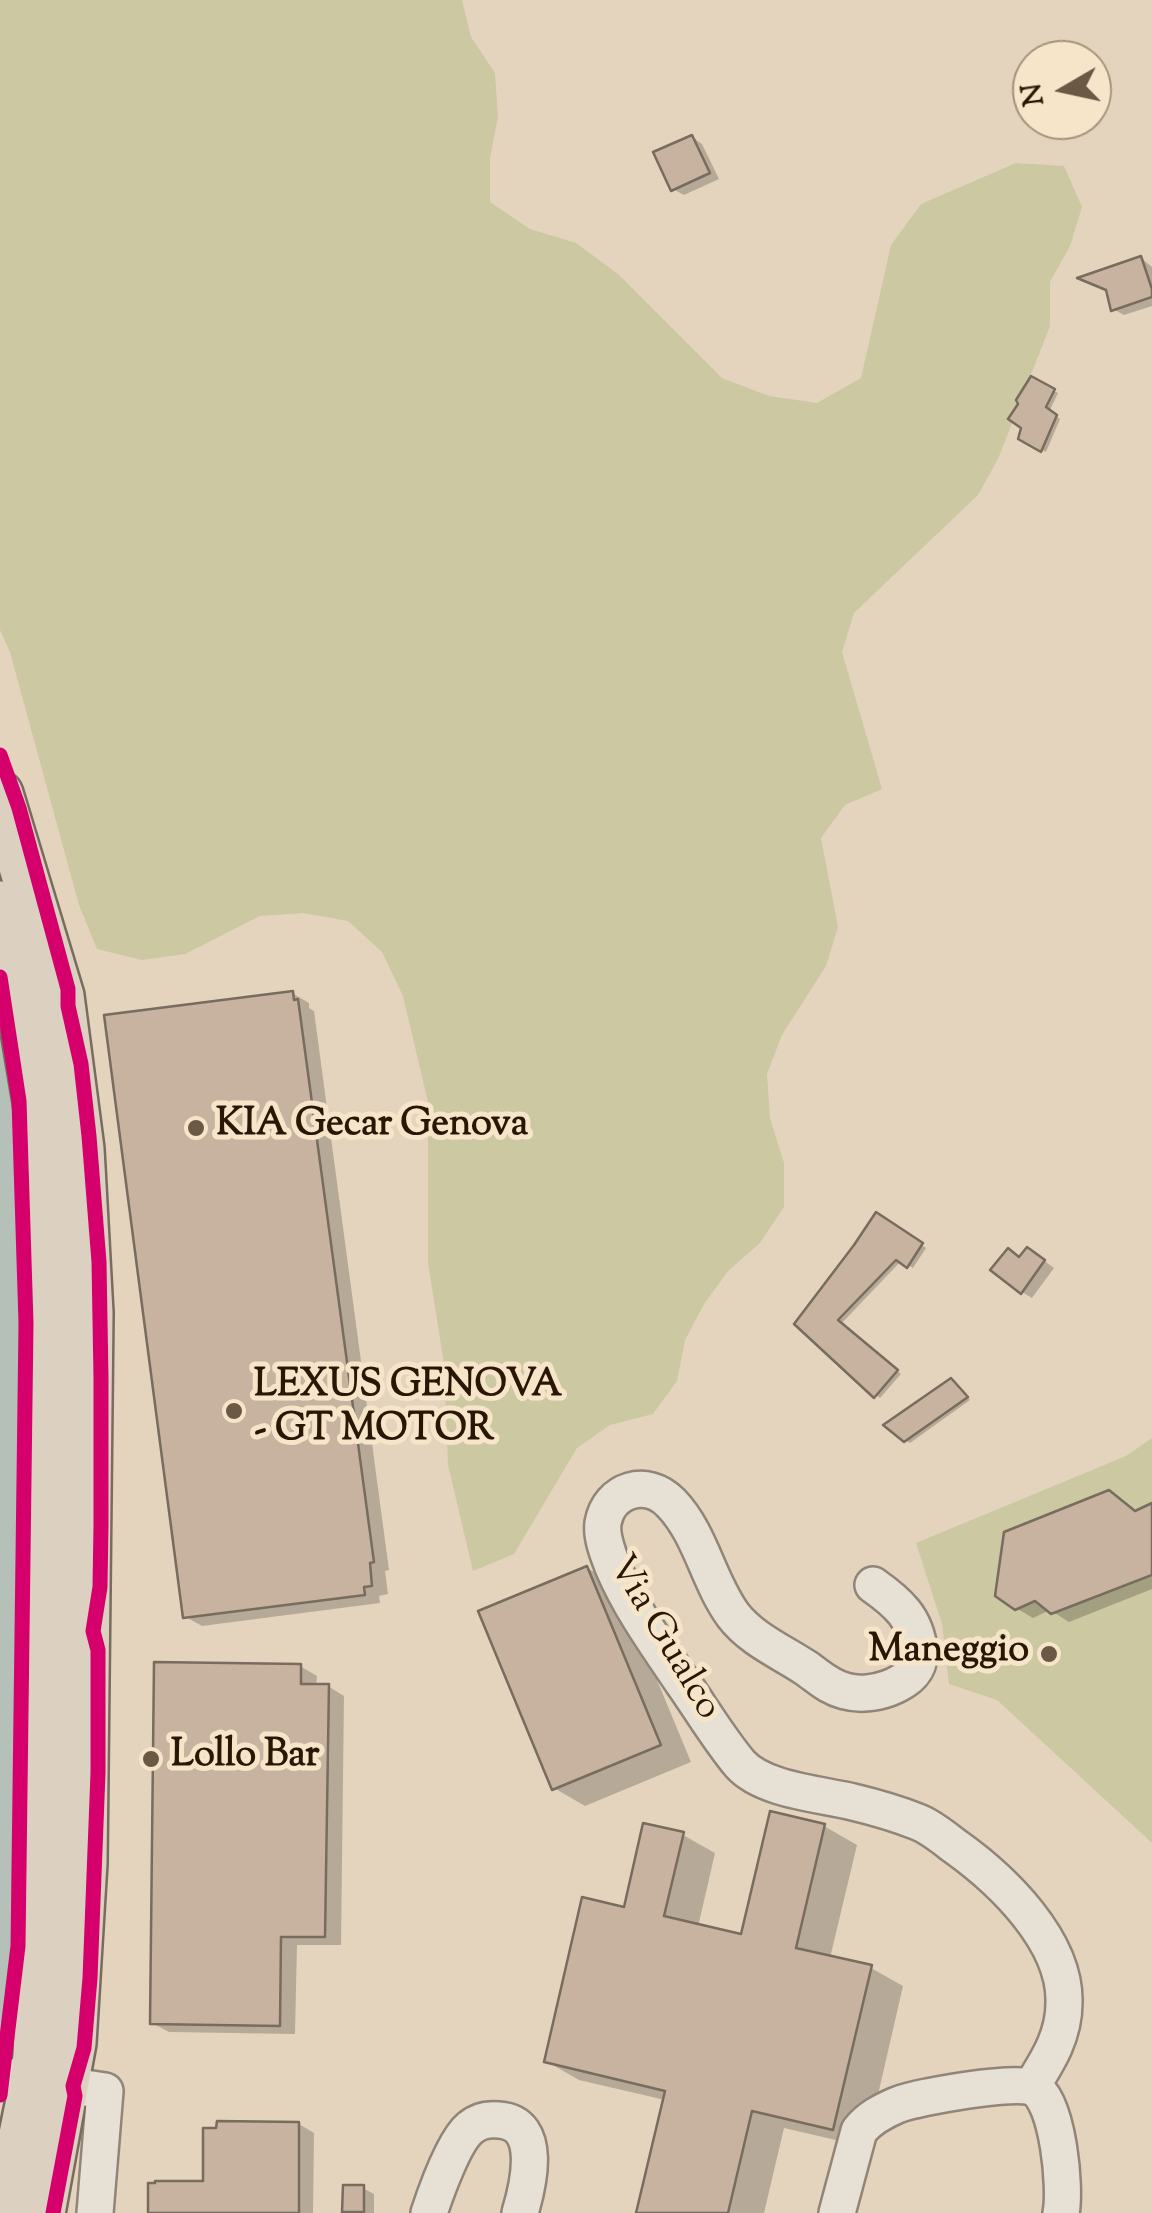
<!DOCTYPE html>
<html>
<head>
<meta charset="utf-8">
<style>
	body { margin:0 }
	#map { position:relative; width:1152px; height:2213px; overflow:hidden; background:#e4d4bd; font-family:"Sorts Mill Goudy",serif }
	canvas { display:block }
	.north { position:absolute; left:1012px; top:40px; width:100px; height:100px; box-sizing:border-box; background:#f7e5ca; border:2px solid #a5927b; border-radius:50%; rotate:261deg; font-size:28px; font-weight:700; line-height:40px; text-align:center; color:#2a1604 }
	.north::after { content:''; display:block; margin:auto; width:35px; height:45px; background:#6b5845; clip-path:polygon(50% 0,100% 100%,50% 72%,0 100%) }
</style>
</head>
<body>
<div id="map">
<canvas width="1152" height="2213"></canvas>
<div class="north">N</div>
</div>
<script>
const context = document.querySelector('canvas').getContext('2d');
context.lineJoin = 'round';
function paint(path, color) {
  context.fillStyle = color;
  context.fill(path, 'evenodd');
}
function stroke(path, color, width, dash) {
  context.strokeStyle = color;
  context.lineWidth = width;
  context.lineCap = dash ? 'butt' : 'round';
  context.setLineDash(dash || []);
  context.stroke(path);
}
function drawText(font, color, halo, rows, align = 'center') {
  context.font = font + ' "Sorts Mill Goudy",serif';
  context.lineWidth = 10;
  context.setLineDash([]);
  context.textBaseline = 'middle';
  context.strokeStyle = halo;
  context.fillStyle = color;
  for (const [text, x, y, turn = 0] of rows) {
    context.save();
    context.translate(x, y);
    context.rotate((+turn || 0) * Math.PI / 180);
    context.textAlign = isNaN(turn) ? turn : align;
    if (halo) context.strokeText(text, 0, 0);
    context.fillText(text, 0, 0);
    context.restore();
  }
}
const green = new Path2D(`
	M0,0h462l9,37 24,36 3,44 -8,41v44l40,27 46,14 42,31 104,104 47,18 48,7 44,-25 30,-133 30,-41 95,-41 48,3 18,41 -12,39 -20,36v44l-52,133 -20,36 -124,118 -12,39 40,137 -37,16 -24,33 17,89 -12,39 -44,69 -15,39 3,44 14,45v44l-24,36 -32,28 -24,33 -19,36 -8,41 -24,33 -43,11 -33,23 -63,106 -41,17 -25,-106 -4,-101 -16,-101v-161l-25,-106 -21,-44 -34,-31 -45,-8 -43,3 -75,38 -43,6 -45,-11 -18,-44 -69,-253 -10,-22z
	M1152,1438v405l-155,-143 -48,-16 -7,-60 -26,-81 210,-87z`);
const water = new Path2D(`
	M0,1016l12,84 9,196 -7,649 -14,114z`);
const shadow = new Path2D(`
	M692,137l10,7 17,35 -35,16 -11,-6z
	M1141,258l11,9v39l-28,9 -11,-6z
	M1032,379l26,14 -9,19 11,7 -14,33 -25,-14z
	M292,993l17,10v5l5,3 75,559 -4,1 3,23 -9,2 1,7 -178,23 -16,-9z
	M877,1215l49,33 -13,20 -12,-7 -60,63 60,50 -21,24 -83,-74z
	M1038,1256l16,12 -22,30 -10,-6z
	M956,1383l14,17 -60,43 -5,-3z
	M1108,1493l30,19 14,-6v83l-83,33 -19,-12 -17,8 -17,-10z
	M587,1568l31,18 73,176 -106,44 -31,-18z
	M300,1666l17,10 -1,10h12l16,10 -3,249h-44l-2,89 -126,-2 -17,-9z
	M824,1826l33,19 -27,113 41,10 32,18 -37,161 -82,-19 -20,85h-124l25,-113 -86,-20 -33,-19 80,-151 57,-75 32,18 -17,74 44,10z
	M299,2124l15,9 -1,80h-162l54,-29z
	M363,2188l11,6v19h-24l-5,-3z`);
const building = new Path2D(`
	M692,135l18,38 -39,18 -18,-39z
	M1141,256l11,33v8l-41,14 -5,-21 -29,-12z
	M1031,376l24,13 -9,18 11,8 -16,37 -23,-13 3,-11 -13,-9 10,-15 -2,-4z
	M293,991l1,9 4,-1 76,563 -4,1 2,23 -8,1 1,8 -182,23 -79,-603z
	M876,1212l47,31 -16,25 -11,-8 -58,60 60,50 -24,28 -80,-74 60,-79z
	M1027,1247l18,13 -24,34 -31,-24 18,-22 11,9z
	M951,1378l17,19 -64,45 -21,-17z
	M1109,1490l26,21 17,-8v72l-101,39 -16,-13 -20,9 -20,-14 9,-64z
	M587,1566l74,179 -109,45 -74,-179z
	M154,1662l147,2v20h28l-4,253h-44l-1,89 -130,-2z
	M770,1811l55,13 -29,124 76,17 -39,165 -81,-19 -24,102h-92l29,-122 -121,-29 38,-165 42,10 19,-84 41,9 -20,84 77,18z
	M217,2121l82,1v91h-151v-30h7v-2h48v-53h13z
	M343,2185h21v27h-22z`);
const minor = new Path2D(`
	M873,1585c24,17 43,33 46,65 2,20 -12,31 -30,38 -13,5 -30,7 -44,3 -16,-4 -26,-14 -39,-23 -24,-16 -55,-29 -73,-53 -25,-34 -32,-81 -62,-112 -24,-25 -62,-14 -68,20 -2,14 5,31 10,44 18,42 45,79 70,116 19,27 36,56 57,81 23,26 80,30 113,38 21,5 45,12 65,20 13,5 26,16 38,25 46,33 110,94 108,156 0,32 -15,56 -32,83
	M0,2075l105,16 -10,122
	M429,2213c7,-21 25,-72 41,-85 8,-7 19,-9 29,-8 45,3 29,66 21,93
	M837,2213l22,-82c10,-13 24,-20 38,-26 21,-8 121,-26 137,-17 24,13 32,100 27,125`);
const major = new Path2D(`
	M0,794l61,202 20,153 9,164 -6,550 -11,180 -31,170
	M0,904l5,14 40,237 4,165 -2,247 -3,301 -8,188 -3,25 -27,132`);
const cycleway = new Path2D(`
	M0,755l19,53 49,181v17l13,58 8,72 10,126 2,116v147l-1,62 -7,44 5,19v123l-8,205 -6,70 -11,38 2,10 -22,117
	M0,977l19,124 7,222 -8,623 -18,149`);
const markers = [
	[196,1128,10,"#6b5845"],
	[234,1411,10,"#6b5845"],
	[1049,1654,10,"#6b5845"],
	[151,1759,10,"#6b5845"]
];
const poiNames = [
	["KIA Gecar Genova",216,1128],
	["LEXUS GENOVA",254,1389],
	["- GT MOTOR",254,1433],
	["Maneggio",1029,1654,"right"],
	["Lollo Bar",171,1759]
];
const streetNames = [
	["Via Gualco",662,1639,59]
];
paint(green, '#ccc8a2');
paint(water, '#b4c0b8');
paint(shadow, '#0003');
paint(building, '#c7b3a0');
stroke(building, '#776c5e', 2.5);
stroke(minor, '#918577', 40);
stroke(major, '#776c5e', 50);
stroke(minor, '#e7e0d5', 35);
stroke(major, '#dcd1c0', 45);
stroke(cycleway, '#d6006c', 15);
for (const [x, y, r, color] of markers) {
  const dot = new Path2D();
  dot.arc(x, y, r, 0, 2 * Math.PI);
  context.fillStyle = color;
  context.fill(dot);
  stroke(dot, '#f7e5ca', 4);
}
drawText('bold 38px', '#2a1604', '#f7e5ca', poiNames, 'left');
drawText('38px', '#2a1604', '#f7e5ca', streetNames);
</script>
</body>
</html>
